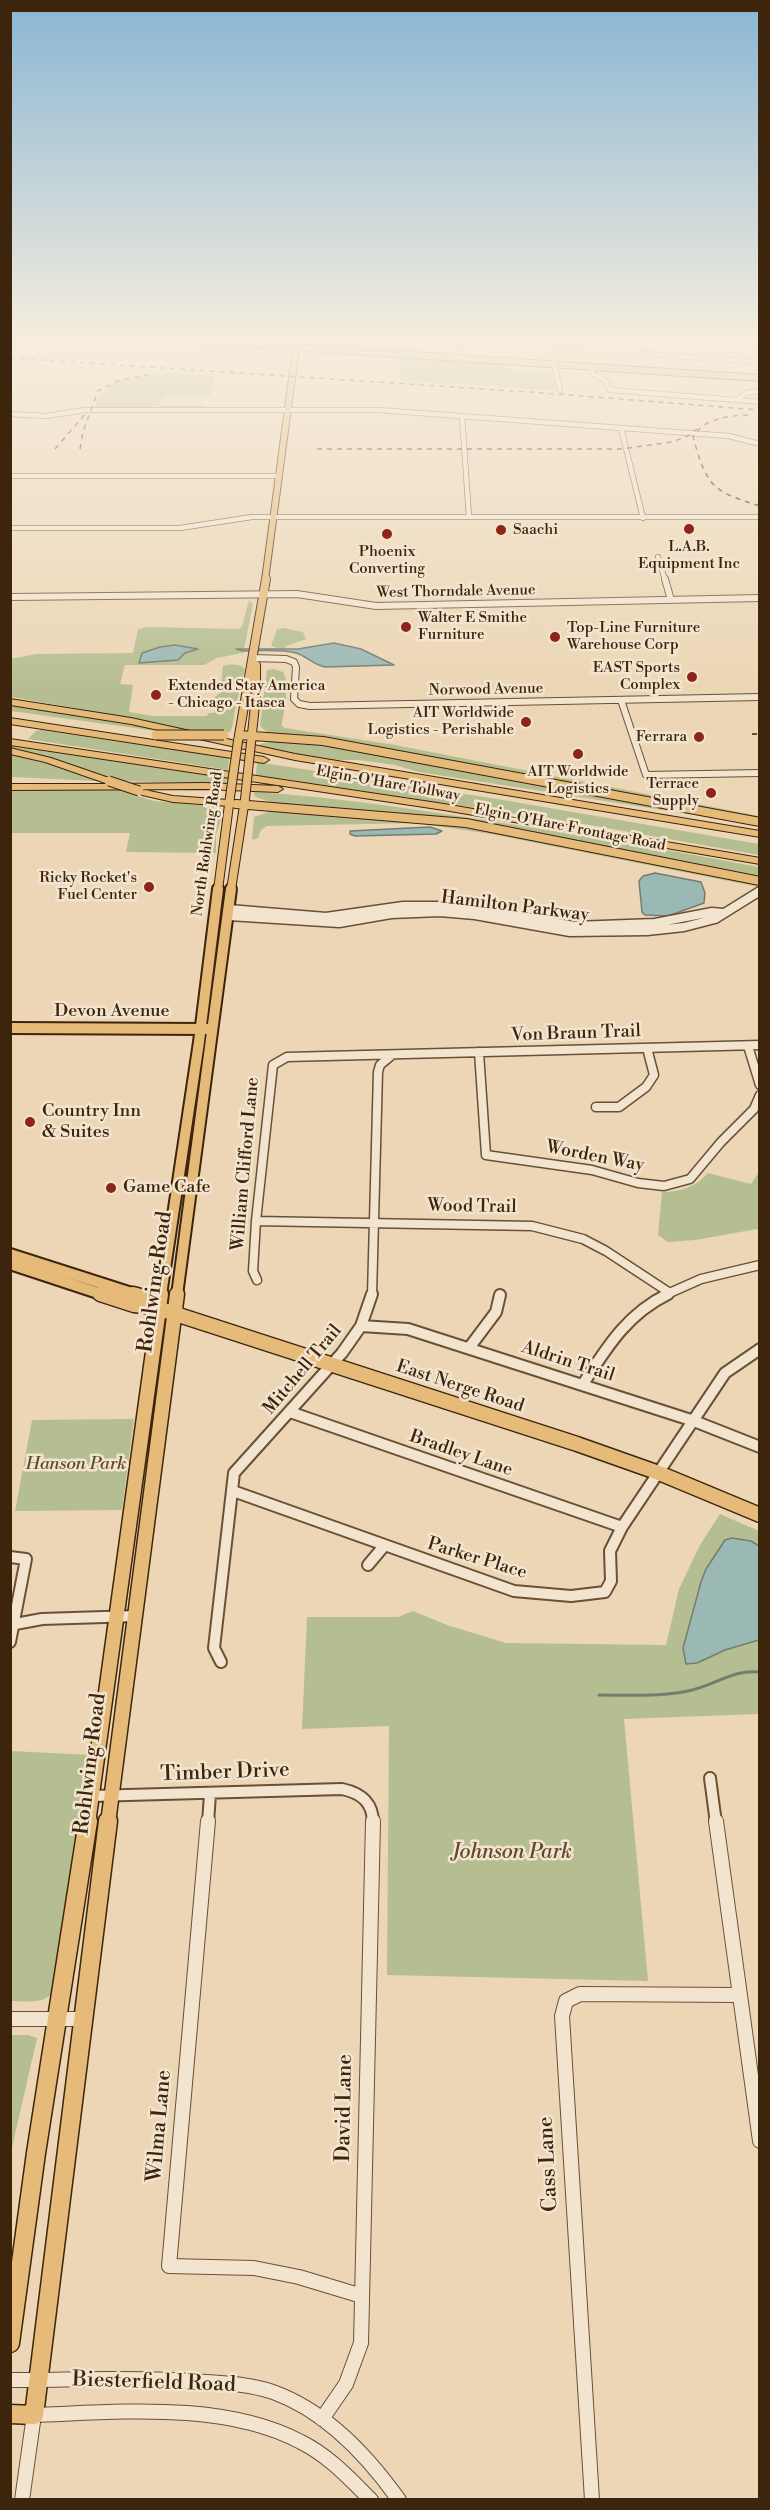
<!DOCTYPE html>
<html>
<head>
<meta charset="utf-8">
<style>
	body { margin:0 }
	#map { position:relative; width:770px; height:2510px; overflow:hidden; background:#ecd6b5; font-family:"Libre Bodoni",serif }
	canvas { display:block }
	.frame { position:absolute; inset:0; border:12px solid #3d240c; pointer-events:none }
</style>
</head>
<body>
<div id="map">
<canvas width="770" height="2510"></canvas>
<div class="frame"></div>
</div>
<script>
const context = document.querySelector('canvas').getContext('2d');
context.lineJoin = 'round';
function paint(path, color) {
  context.fillStyle = color;
  context.fill(path, 'evenodd');
}
function stroke(path, color, width, dash) {
  context.strokeStyle = color;
  context.lineWidth = width;
  context.lineCap = dash ? 'butt' : 'round';
  context.setLineDash(dash || []);
  context.stroke(path);
}
function drawText(font, color, halo, rows, align = 'center') {
  context.font = font + ' "Libre Bodoni",serif';
  context.lineWidth = 5;
  context.setLineDash([]);
  context.textBaseline = 'middle';
  context.strokeStyle = halo;
  context.fillStyle = color;
  for (const [text, x, y, turn = 0] of rows) {
    context.save();
    context.translate(x, y);
    context.rotate((+turn || 0) * Math.PI / 180);
    context.textAlign = isNaN(turn) ? turn : align;
    if (halo) context.strokeText(text, 0, 0);
    context.fillText(text, 0, 0);
    context.restore();
  }
}
const green = new Path2D(`
	M399,357l110,7 -2,5 43,3 6,19 -155,-11z
	M171,374l42,2 2,3 -5,18h-47l-3,8h44l-1,3h-43v-2l-4,-1 -1,3h-61c13,-33 46,-32 77,-34z
	M249,600l4,4 -9,45h-7l7,3 -1,1 -26,5 -13,7h-79l-5,19 13,1 -4,27 23,4h55l1,-3h6l2,-12 -5,-1 9,-7 3,-27c7,-2 17,-3 22,3 -3,16 -9,31 -11,48 -1,6 -1,10 -4,15l-33,1 -71,-16 -115,-20 -1,-38 26,-5 97,-1 5,-24 9,-2 92,2 3,-3zM175,645l23,4 -37,13h-16l1,-9 14,-6z
	M284,628l19,4 3,7 -20,7 -2,4 -13,-4 6,-17z
	M274,669l9,3 3,7 -4,5c9,12 0,29 0,42l3,2 110,17 364,71v3l-438,-82 -53,-4 -8,-7 7,-56z
	M11,704l120,20 40,9 -160,-22z
	M41,730l188,28 -1,12 -200,-31 8,-8z
	M279,740l30,2 450,83 -340,-53 -24,-7 -37,-5h-27l-71,-12v-4z
	M10,746l217,32 -1,6 -107,-3 -72,-24 -36,-8z
	M11,754l35,9 51,18 -86,-4z
	M257,762l240,37 262,45v11l-169,-30 -334,-50z
	M11,789l109,1 34,11 59,5 10,7 -7,22v18l-90,-1 4,-19h-119z
	M254,792c69,4 136,14 204,24 101,15 201,32 301,51v12l-271,-55 -211,-19 -23,-9z
	M271,811l176,12 312,62v2l-268,-53 -75,-11 -149,3 -6,4 -3,8 -6,2 2,-23z
	M759,1172v61l-2,-4 -62,11 -27,2 -10,-7 4,-43c18,0 34,-5 46,-19l43,11z
	M134,1419l-12,91 -107,1 17,-91z
	M720,1514l39,17v183l-135,5 24,262 -261,-6 2,-249 -87,3 5,-112h91l15,-6 34,14 59,18 160,2 13,-56 21,-44z
	M11,1751l80,4 -37,235c-8,15 -28,11 -43,11z
	M11,2035h17l9,3 -26,114z`);
const water = new Path2D(`
	M334,643l27,6 33,16 -69,2c-12,-2 -18,-11 -29,-14 -16,-4 -37,-2 -53,-2l-7,-2h62z
	M175,645l23,4 -13,4 -7,7 -39,3 3,-10 18,-6z
	M430,827l12,4 -6,3 -81,2 -5,-2v-3z
	M655,873l46,9 4,11 -1,10 -36,13 -23,-1 -3,-3 -3,-31 4,-5z
	M732,1538l19,3 8,5v94l-34,10 -28,13 -11,1 -3,-16 18,-66 5,-13 19,-29z`);
const stream = new Path2D(`
	M599,1695c29,0 60,2 89,-4 26,-5 44,-22 72,-19`);
const minorFar4 = new Path2D(`
	M383,341v11
	M755,341l5,10
	M549,344l11,46
	M550,347l210,15
	M451,356l8,-15
	M591,366l2,8 12,6 5,10 127,10
	M760,391l-14,2 -9,7 23,2
	M10,414l37,2 38,-6h294l350,26 31,8
	M462,416l7,101
	M621,428l22,90
	M10,476h268
	M10,528h170l72,-11h508
	M658,557l7,23`);
const minorFar3 = new Path2D(`
	M665,579l6,21
	M10,597l287,-3 79,12 384,-8
	M254,658l32,1 8,3 2,5 -2,32 5,5 11,2 450,-9
	M621,700l25,75 114,-2`);
const minorFar2 = new Path2D(`
	M229,909l97,8 77,-11h39l38,3 94,17 81,-3 57,-11 11,1
	M229,916l110,7 52,-9 49,-2 35,3 95,17 77,-1 37,-4 31,-8 45,-28
	M748,1046l12,39
	M479,1052l7,103 106,15 46,13 26,3 26,-7 31,-37 33,-33 6,-14
	M596,1107h23l27,-20 8,-12 -7,-27
	M256,1221l276,5 51,13 23,12 64,42
	M257,1280l-4,-9 3,-50 17,-156 14,-8 473,-12
	M372,1295l6,-223 2,-7 12,-10
	M665,1295l36,-16 59,-14`);
const minorFar1 = new Path2D(`
	M361,1326l47,3 286,92 66,26
	M469,1348l27,-36 4,-17
	M583,1384c24,-37 44,-70 85,-90
	M290,1412l332,115
	M233,1491l281,100 57,5 34,-4 6,-11 -1,-30 12,-24 103,-154 35,-24
	M10,1557l16,2 -16,83
	M368,1565l16,-19
	M10,1625l32,-6 93,-3
	M221,1662l-7,-14 20,-175 108,-120 19,-27 11,-32
	M710,1778l6,45
	M92,1796l250,-7c19,4 31,13 31,34
	M208,1823l2,-29`);
const minor = new Path2D(`
	M208,1821l-39,445 85,2 45,9 63,19
	M716,1821l44,320
	M10,2019h73
	M10,2380c61,0 121,-3 182,1 27,2 55,2 81,11 53,19 94,63 126,108
	M322,2419l24,-35 15,-41 12,-522
	M22,2500l12,-85c84,-3 190,-14 267,27 28,14 48,36 70,58
	M592,2500l-30,-484 4,-15 14,-7 159,1`);
const majorFar4 = new Path2D(`
	M200,341l560,37
	M265,580l32,-239`);
const majorFar3 = new Path2D(`
	M239,735l84,6 437,81
	M238,741l28,-162
	M251,743l5,-47v-31
	M236,804l230,19 294,58
	M218,890l12,-93
	M231,890l14,-91`);
const majorFar2 = new Path2D(`
	M10,1028l197,1
	M10,1254l128,41
	M10,1264l94,31
	M161,1295l38,-253 19,-153
	M177,1295l54,-406`);
const majorFar1 = new Path2D(`
	M100,1294l34,11 20,2 423,137 82,29 101,42
	M133,1294l11,3 2,7
	M88,1823l73,-529
	M108,1823l69,-529`);
const major = new Path2D(`
	M10,2343l26,-190 52,-332
	M10,2414l24,1 74,-594`);
const highway = new Path2D(`
	M10,699l121,19 164,36 465,77v6l-465,-77 -164,-36 -121,-19z
	M10,718l254,39 5,3 -5,3 -254,-39z
	M10,739l434,65 316,54v6l-316,-54 -434,-65z
	M10,748l41,10 61,21 2,2 -4,3 94,-1 74,3 5,3 -5,3 -74,-3 -194,1v-6h98l-63,-22 -35,-8z
	M145,790l28,6 56,4 5,3 -5,3 -56,-4 -31,-7v-4z`);
const rail = new Path2D(`
	M10,358l534,35 216,17
	M748,415c-20,1 -44,3 -55,22 14,49 18,54 67,69
	M55,449l32,-37
	M80,449l3,-17 15,-41 22,-11 34,-6
	M317,449h304l51,-7 16,-6 9,-7
	M752,734h8`);
const majorBridge = new Path2D(`
	M230,797l8,-56
	M245,799l6,-56`);
const highwayBridge = new Path2D(`
	M156,735h68
	M109,781l30,10`);
const markers = [
	[689,529,6,"#8f2418"],
	[501,530,6,"#8f2418"],
	[387,534,6,"#8f2418"],
	[406,627,6,"#8f2418"],
	[555,637,6,"#8f2418"],
	[692,677,6,"#8f2418"],
	[156,695,6,"#8f2418"],
	[526,722,6,"#8f2418"],
	[699,737,6,"#8f2418"],
	[578,754,6,"#8f2418"],
	[711,793,6,"#8f2418"],
	[149,887,6,"#8f2418"],
	[30,1122,6,"#8f2418"],
	[111,1188,6,"#8f2418"]
];
const farPoinames = [
	["Saachi",513,530,"left"],
	["L.A.B.",689,547,"center"],
	["Equipment Inc",689,564,"center"],
	["Phoenix",387,552,"center"],
	["Converting",387,569,"center"],
	["Walter E Smithe",418,618,"left"],
	["Furniture",418,635,"left"],
	["Top-Line Furniture",567,628,"left"],
	["Warehouse Corp",567,645,"left"],
	["EAST Sports",680,668],
	["Complex",680,685],
	["Extended Stay America",168,686,"left"],
	["- Chicago - Itasca",168,703,"left"],
	["AIT Worldwide",514,713],
	["Logistics - Perishable",514,730],
	["Ferrara",687,737],
	["AIT Worldwide",578,772,"center"],
	["Logistics",578,789,"center"],
	["Terrace",699,784],
	["Supply",699,801],
	["Ricky Rocket's",137,878],
	["Fuel Center",137,895]
];
const farStreetnames = [
	["West Thorndale Avenue",456,592,-1],
	["Norwood Avenue",486,690,-1],
	["Elgin-O'Hare Tollway",388,784,10],
	["Elgin-O'Hare Frontage Road",570,828,11],
	["North Rohlwing Road",208,844,-82]
];
const streetNames = [
	["Hamilton Parkway",515,907,7],
	["Devon Avenue",112,1012],
	["Von Braun Trail",576,1034,-2],
	["Worden Way",595,1157,11],
	["William Clifford Lane",246,1164,-85],
	["Wood Trail",472,1207,1],
	["Aldrin Trail",568,1362,18],
	["Mitchell Trail",303,1370,-50],
	["East Nerge Road",460,1387,18],
	["Bradley Lane",461,1454,19],
	["Parker Place",477,1559,17]
];
const poiNames = [
	["Country Inn",42,1112],
	["& Suites",42,1133],
	["Game Cafe",123,1188]
];
const parkNames = [
	["Hanson Park",76,1465]
];
const nearStreetnames = [
	["Rohlwing Road",156,1282,-82],
	["Rohlwing Road",91,1764,-83],
	["Timber Drive",225,1773,-2],
	["David Lane",345,2108,-89],
	["Wilma Lane",160,2126,-85],
	["Cass Lane",549,2164,-93],
	["Biesterfield Road",154,2383,2]
];
const nearParknames = [
	["Johnson Park",512,1853]
];
paint(green, '#b5be90');
paint(water, '#9ab8b4');
stroke(water, '#757d71', 1.5);
stroke(stream, '#757d71', 3);
stroke(minorFar4, '#695036', 6);
stroke(minorFar3, '#695036', 8);
stroke(minorFar2, '#695036', 11);
stroke(minorFar1, '#695036', 14);
stroke(minor, '#695036', 16);
stroke(majorFar4, '#3d240c', 8);
stroke(majorFar3, '#3d240c', 10);
stroke(majorFar2, '#3d240c', 14);
stroke(majorFar1, '#3d240c', 17);
stroke(major, '#3d240c', 21);
stroke(highway, '#3d240c', 2);
stroke(minorFar4, '#f3e4cf', 4.5);
stroke(minorFar3, '#f3e4cf', 6);
stroke(minorFar2, '#f3e4cf', 8);
stroke(minorFar1, '#f3e4cf', 10);
stroke(minor, '#f3e4cf', 14);
stroke(majorFar4, '#e6bb7a', 6);
stroke(majorFar3, '#e6bb7a', 8);
stroke(majorFar2, '#e6bb7a', 10);
stroke(majorFar1, '#e6bb7a', 14);
stroke(major, '#e6bb7a', 18);
paint(highway, '#e6bb7a');
stroke(rail, '#3d240c', 1.5, [5, 5]);
stroke(majorBridge, '#3d240c', 10, []);
stroke(highwayBridge, '#3d240c', 11, []);
stroke(majorBridge, '#e6bb7a', 8);
stroke(highwayBridge, '#e6bb7a', 9);
const sky = context.createLinearGradient(0, 0, 0, 693);
sky.addColorStop(0, '#89b6d3');
sky.addColorStop(0.49, '#f6edde');
sky.addColorStop(1, '#f6edde00');
context.fillStyle = sky;
context.fillRect(0, 0, 770, 693);
for (const [x, y, r, color] of markers) {
  const dot = new Path2D();
  dot.arc(x, y, r, 0, 2 * Math.PI);
  context.fillStyle = color;
  context.fill(dot);
  stroke(dot, '#f3e4cf', 2);
}
drawText('15px', '#3d240c', '#f3e4cf', farPoinames, 'right');
drawText('15px', '#3d240c', '#f3e4cf', farStreetnames);
drawText('18px', '#3d240c', '#f3e4cf', streetNames);
drawText('18px', '#3d240c', '#f3e4cf', poiNames, 'left');
drawText('italic 18px', '#5b4a2d', '#f3e4cf', parkNames);
drawText('21px', '#3d240c', '#f3e4cf', nearStreetnames);
drawText('italic 21px', '#5b4a2d', '#f3e4cf', nearParknames);
</script>
</body>
</html>
